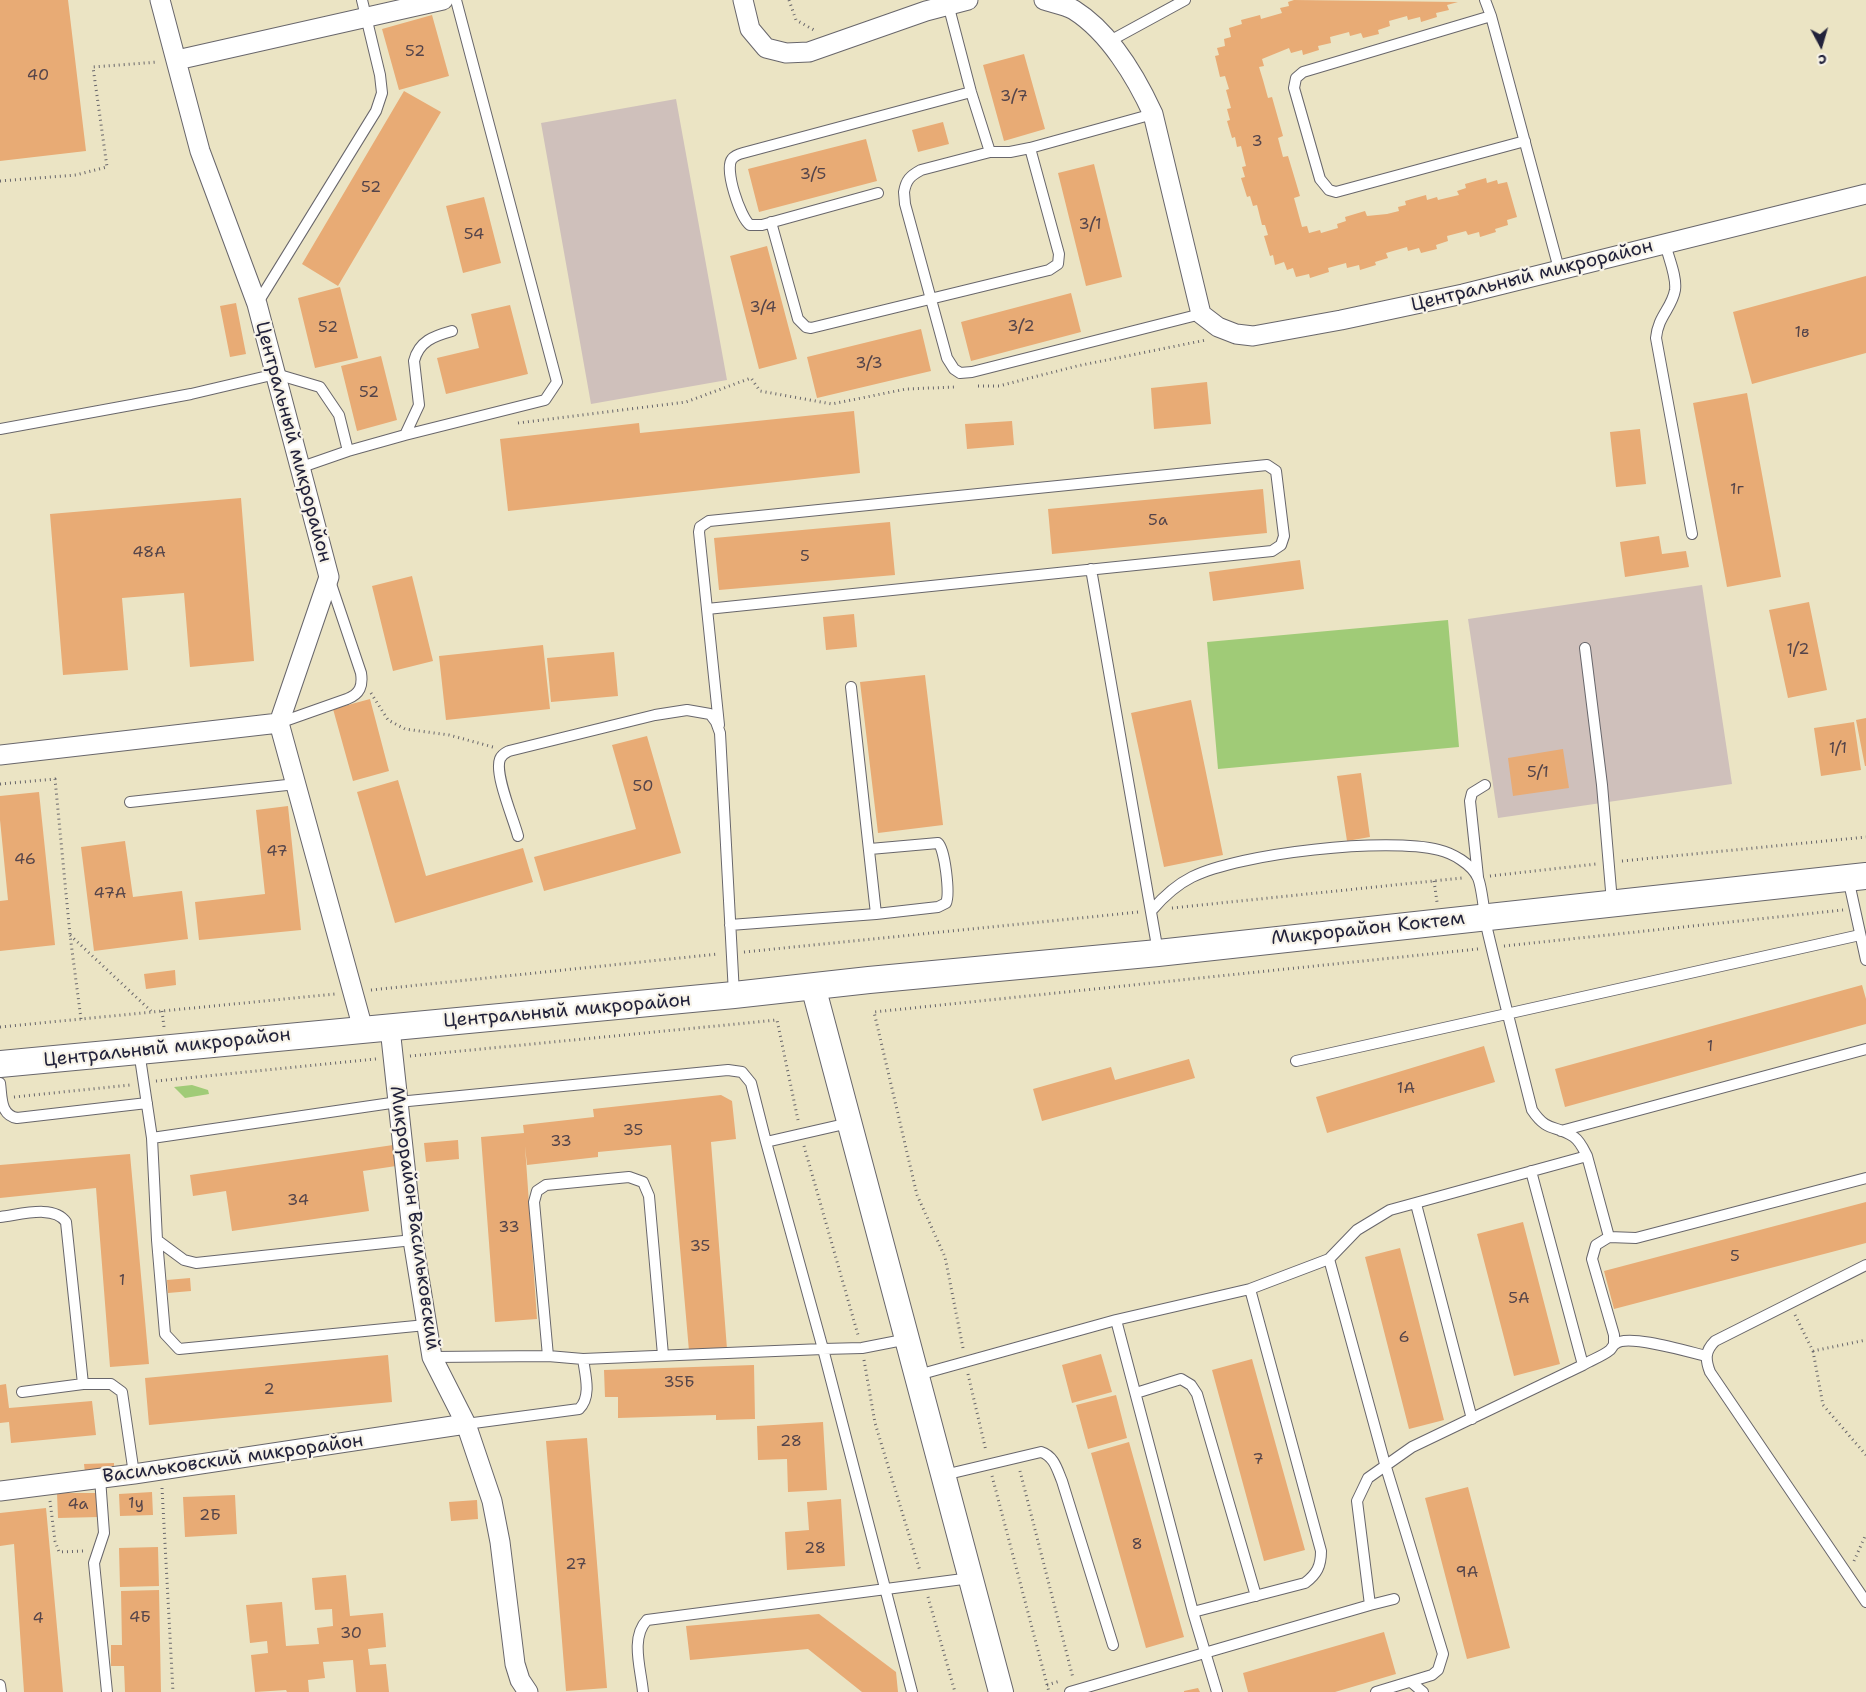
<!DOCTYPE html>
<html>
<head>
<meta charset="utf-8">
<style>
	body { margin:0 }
	#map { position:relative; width:1866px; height:1692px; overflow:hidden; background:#ebe4c4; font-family:"Shantell Sans",sans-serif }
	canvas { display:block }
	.north { position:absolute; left:1796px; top:20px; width:50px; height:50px; -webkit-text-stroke:4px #f7f3e8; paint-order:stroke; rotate:174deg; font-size:14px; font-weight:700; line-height:20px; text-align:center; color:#22223b }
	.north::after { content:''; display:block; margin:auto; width:18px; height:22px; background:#22223b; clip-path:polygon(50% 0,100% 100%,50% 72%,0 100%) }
</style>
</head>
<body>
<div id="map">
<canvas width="1866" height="1692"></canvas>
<div class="north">С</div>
</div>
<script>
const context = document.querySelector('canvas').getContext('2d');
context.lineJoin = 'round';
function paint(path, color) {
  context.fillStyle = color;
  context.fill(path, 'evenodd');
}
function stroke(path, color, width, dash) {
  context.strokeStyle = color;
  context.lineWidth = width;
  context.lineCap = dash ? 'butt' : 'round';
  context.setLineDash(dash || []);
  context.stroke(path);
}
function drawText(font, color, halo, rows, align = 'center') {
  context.font = font + ' "Shantell Sans",sans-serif';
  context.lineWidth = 4.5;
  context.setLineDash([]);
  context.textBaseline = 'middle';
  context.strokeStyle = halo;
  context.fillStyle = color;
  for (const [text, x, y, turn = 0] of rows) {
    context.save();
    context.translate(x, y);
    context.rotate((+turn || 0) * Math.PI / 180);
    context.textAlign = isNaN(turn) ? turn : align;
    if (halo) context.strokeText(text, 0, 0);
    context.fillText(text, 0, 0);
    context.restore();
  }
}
const industrial = new Path2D(`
	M676,99l51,281 -136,24 -50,-281z
	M1702,585l30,199 -234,34 -30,-199z`);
const green = new Path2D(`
	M1448,620l11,127 -241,22 -11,-127z
	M192,1085l16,5 1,4 -24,4 -11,-11z`);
const building = new Path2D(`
	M0,0h68l18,151 -86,10z
	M1294,0l164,2 -11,3 2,5 -13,3 1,4 -16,5 -1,-5 -12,3 -1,-4 -18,5 1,5 -12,4 1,4 -16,4 -2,-5 -11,3 -1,-4 -19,5 1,6 -13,3 1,4 -16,5 -1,-5 -11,3 -2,-5 -27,11 2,7 -5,1 4,13 5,18 4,-1 11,39 -5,2 5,19 5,-1 12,40 -6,2 8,29 5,-1 2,7 11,-3 1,3 17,-5 -1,-4 9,-3 -1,-4 20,-6 2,5 20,-2 12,-3 -1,-4 8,-2 -1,-4 21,-6 1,5 10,-3 1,3 21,-5 -2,-4 9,-3 -1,-4 21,-6 1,5 10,-3 1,4 9,-2 10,35 -10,3 1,5 -13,4 1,3 -16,5 -1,-5 -11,3 -2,-4 -19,5 1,5 -12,4 1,4 -16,4 -2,-5 -11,3 -1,-4 -21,6 2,5 -13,4 1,3 -16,5 -1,-5 -12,3 -1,-5 -18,5 1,4 -19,6 -1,-4 -13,3 -3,-9 -6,2 -3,-8 -9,3 -2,-10 -3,1 -6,-20 4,-1 -3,-10h-3l-5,-20 -4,1 -3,-10 -3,1 -6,-19 4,-1 -3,-10 4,-1 -5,-20 -4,1 -2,-10 -3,1 -5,-17 3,-1 -3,-11 4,-1 -5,-18 3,-1 -4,-13 -5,1 -5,-21 4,-1 -2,-7 8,-2 -1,-7 7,-2 -2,-9 13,-4 -1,-4 19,-5 1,4 21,-6 -2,-5 9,-2 -1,-4z
	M432,15l17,61 -50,14 -17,-61z
	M1024,54l21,75 -41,12 -21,-76z
	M404,91l37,21 -103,174 -36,-22z
	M943,122l6,22 -31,8 -6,-22z
	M866,139l11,42 -118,31 -11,-43z
	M1094,164l28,113 -36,9 -28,-113z
	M484,197l17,66 -38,10 -17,-67z
	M767,246l30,113 -38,10 -29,-113z
	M1866,276v77l-114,31 -19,-72z
	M340,287l18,71 -43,10 -17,-70z
	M1071,293l10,39 -110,29 -10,-39z
	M236,303l10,51 -16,3 -10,-51z
	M510,305l18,69 -82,20 -9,-36 42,-10 -8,-34z
	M921,329l10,42 -114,27 -10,-41z
	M381,356l16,64 -40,11 -16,-65z
	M1207,382l4,42 -57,5 -3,-41z
	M1747,393l34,184 -54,10 -34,-184z
	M854,411l6,62 -352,38 -8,-72 139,-16 1,10z
	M1012,421l2,24 -47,4 -2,-25z
	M1640,429l6,55 -30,3 -6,-55z
	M1263,489l4,44 -215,21 -4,-45z
	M241,498l13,163 -64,6 -6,-74 -62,5 6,72 -65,5 -13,-161z
	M890,522l5,53 -176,15 -5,-52z
	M1659,536l3,18 24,-3 3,16 -64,10 -5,-35z
	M1300,560l4,29 -91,12 -4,-29z
	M412,576l21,85 -40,10 -21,-85z
	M1809,602l18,88 -39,8 -19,-88z
	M854,614l3,33 -31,3 -3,-33z
	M543,645l7,64 -104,11 -7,-64z
	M614,652l4,44 -67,6 -4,-44z
	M925,675l18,150 -65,8 -18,-151z
	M370,699l19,72 -36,10 -20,-72z
	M1191,700l32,155 -59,12 -33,-154z
	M1866,718v48h-1l-9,-46z
	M1854,722l7,48 -40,6 -7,-48z
	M647,736l34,117 -137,38 -10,-34 102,-28 -24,-84z
	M1563,749l6,39 -56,8 -5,-38z
	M1361,773l9,64 -23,4 -10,-65z
	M398,780l28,96 97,-28 10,34 -138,41 -38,-131z
	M39,792l16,153 -55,6v-50l8,-1 -8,-80v-24z
	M288,806l13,124 -102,10 -4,-38 70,-8 -9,-84z
	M125,841l8,56 49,-6 6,48 -94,12 -13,-104z
	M175,970l1,15 -30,4 -2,-15z
	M1862,985l4,14v25l-301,83 -10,-38z
	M1484,1046l11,36 -168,51 -11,-36z
	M1189,1059l6,19 -153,43 -9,-32 78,-22 4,13z
	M721,1095l11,6 4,38 -25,3 16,207 -38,2 -18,-206 -73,7v5l-71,8 -2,-19 12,173 -42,3 -14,-185 43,-4 -1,-8 71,-8 -1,-8z
	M458,1140l1,19 -33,3 -2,-19z
	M393,1145l3,21 -33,5 6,40 -137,20 -6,-40 -33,5 -3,-21z
	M130,1154l19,210 -39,3 -14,-179 -96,10v-33z
	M1866,1202v41l-252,66 -10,-38z
	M1523,1222l37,142 -46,12 -37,-142z
	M1400,1248l44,172 -35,9 -44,-172z
	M190,1278l1,13 -23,2 -1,-13z
	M1101,1354l11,38 -40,11 -10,-38z
	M388,1355l4,47 -243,23 -4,-47z
	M1252,1359l53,191 -41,11 -52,-191z
	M754,1365l1,54 -39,1v-5l-98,3v-21h-13l-1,-27z
	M6,1384l3,24 83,-7 4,34 -85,8 -2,-21 -9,1v-38z
	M1116,1395l11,43 -39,11 -12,-44z
	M823,1422l4,68 -39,2 -1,-33 -29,1 -1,-34z
	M587,1438l20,250 -41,3 -20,-250z
	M1129,1442l55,195 -38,11 -55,-195z
	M114,1463v10h-29l-1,-9z
	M1468,1487l42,161 -43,11 -42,-161z
	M152,1492l1,23 -33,1 -1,-22z
	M57,1493h41l1,24 -41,1z
	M235,1495l2,39 -52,3 -2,-40z
	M841,1499l4,67 -58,4 -2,-38 24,-2 -2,-28z
	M477,1500l1,19 -27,2 -2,-19z
	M46,1508l17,184h-39l-10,-148 -14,2v-33z
	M158,1547l1,39 -39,1 -1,-39z
	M346,1575l4,41 33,-3 3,34 -18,2 2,16 16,-1 3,28h-33l-3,-32 -30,2 2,16 -17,2 1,12h-22l-1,-2 -31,2 -4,-37 17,-2 -1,-12 -17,2 -4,-38 36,-3 4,44 33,-2 -2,-16 16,-2 -1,-17 -17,1 -3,-32z
	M159,1590l2,102h-36l-1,-26h-13v-21h11l-1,-54z
	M819,1614l77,58 2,20h-36l-54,-43 -118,11 -4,-34z
	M1384,1632l12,42 -61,18h-87l-5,-19z
	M1198,1688l2,4h-16v-1z`);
const path = new Path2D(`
	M789,0l7,20 18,10
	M0,181l76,-6 31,-8 -14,-100 65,-5
	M978,386h21l78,-20 129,-26
	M518,423l168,-21 65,-24 9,13 72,13 74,-15 50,-2
	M371,693l17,27 17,9 44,6 44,12
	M0,784l55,-5 15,156
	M1622,861l244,-24
	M1490,876l106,-12
	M1434,881l3,21
	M1172,908l290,-30
	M1504,946l339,-36
	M744,952l395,-40
	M371,990l347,-36
	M162,1011l2,16
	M81,1019l-11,-84 81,76
	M0,1027l335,-33
	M410,1056l367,-36 21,100
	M156,1081l220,-22
	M14,1097l116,-12
	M804,1146l54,189
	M1795,1315l18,36 53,-11
	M963,1348l-18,-91 -28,-62 -43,-183 604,-63
	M1813,1351l10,54 43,50
	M864,1360l11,63 45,148
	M968,1374l18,77
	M1020,1471l53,207
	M992,1476l57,216
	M162,1488l11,204
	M50,1501l5,40 4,11 24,-1
	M1854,1561l12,-27
	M928,1597l27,95
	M1047,1685l13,-4`);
const service = new Path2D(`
	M1485,0l6,16 68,253
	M948,4l23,88 19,60h20l20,-4
	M1491,16l-188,56 -7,6 -2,10 26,91 9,11 7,2 189,-51
	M1108,42l77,-42
	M990,152l-69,18c-11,6 -15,10 -17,22l1,12 42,154 7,11 6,4 12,-1 229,-58
	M878,193l-116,32h-12c-10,-8 -26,-56 -18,-66 3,-4 7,-5 11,-6l228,-61
	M771,222l27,97 8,8 5,1 238,-58 9,-6 1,-10 -29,-106 123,-34
	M1665,243c3,14 12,33 10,47 -3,18 -17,26 -19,48l36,196
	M257,304l119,-193 6,-18 -2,-18 -18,-75
	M0,429l191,-35 85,-20 44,13 19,28 9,36
	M405,435l140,-35 12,-18 -101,-382
	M1267,465l9,6 8,65 -3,9 -9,6 -565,58 -8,-77 1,-5 9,-6z
	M299,468l49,-17 57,-16 14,-30 -5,-44c5,-20 20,-25 38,-30
	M1091,569l67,383
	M707,609l12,116
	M1585,648l17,137 10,117
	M279,723l68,-24c13,-5 16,-13 14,-26l-31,-92
	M130,802l166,-18
	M518,836c-4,-16 -24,-62 -18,-77 2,-5 5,-6 9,-8l146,-36 32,-5 23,4 6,8 4,11 14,261
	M870,849l68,-6c7,6 12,51 8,60l-8,4 -62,7
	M1478,877l-8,-76 2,-8 13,-8
	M1848,878l18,82
	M1152,910c12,-14 24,-25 40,-33 48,-24 195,-40 247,-27 13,3 33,14 39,28 5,12 6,40 10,55 14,59 29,118 44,177 16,24 24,14 42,27 6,4 10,13 13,19l22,81 27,1 230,-60
	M730,925l146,-11 -25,-227
	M139,1051l13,87 5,102 8,94 14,15 247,-24
	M1296,1061l564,-126
	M0,1083c2,14 0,32 17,35l130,-15
	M1561,1131l305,-82
	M152,1138l246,-36 330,-32 14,2 9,11 15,59
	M1531,1171l52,194
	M1416,1204l56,215
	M0,1217c19,-2 54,-13 66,5l17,162h28l11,8 12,82
	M1609,1237l-13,8 -4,14 22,76v9
	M157,1240l27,20 12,3 217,-23
	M1329,1259l56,205 58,190 -5,16 -6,5 -56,17
	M1866,1265l-151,76c-10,10 -10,18 -5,31l156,230
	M1116,1320l77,292 24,80
	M908,1339l-46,9 -39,1 89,343
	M548,1356l-14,-154 3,-11 9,-6 83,-8 14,5 6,14 14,159
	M432,1357l116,-1 35,3 240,-10 -57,-207 83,-19
	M918,1375l198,-55 134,-31 79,-30 28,-29 33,-20 197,-54
	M22,1392l61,-8
	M1136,1393l45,-14 10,6 6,9 59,202
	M466,1424l113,-15c13,-12 6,-35 4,-50
	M944,1475l97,-23c13,4 16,17 21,29l51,164
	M100,1478l4,55 -10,30 13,129
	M1370,1605l24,-6
	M1193,1612l112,-29c12,-9 16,-17 16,-32l-71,-262
	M1411,1682l12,10
	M0,1685l1,7
	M643,1692c-2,-23 -13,-54 4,-72l324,-42
	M1070,1692l300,-87 -13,-104 11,-23 44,-31 171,-82c8,-5 20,-9 27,-15 2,-2 3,-5 5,-6 12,-11 74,8 91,12`);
const minor = new Path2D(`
	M160,0l40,151 57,153 72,273 -50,146
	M743,0l7,29 16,19 20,5 23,-1 117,-41 42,-11
	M1044,0c9,3 22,5 30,10 35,22 62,67 79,104l48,200 17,13 18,7 17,2 88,-16 122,-26 403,-100
	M177,60l266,-60
	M0,755l279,-32 84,306
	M390,1028l23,212 19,117 34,67 26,77 8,41 15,122 5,16 8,12
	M0,1491l134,-17 332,-50`);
const tertiary = new Path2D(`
	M813,986l188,706`);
const secondary = new Path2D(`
	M0,1064l734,-69 135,-15 289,-27 708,-77`);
const numberNames = [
	["52",415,52],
	["40",38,76],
	["3/7",1014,97],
	["3",1257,142],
	["3/5",813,175],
	["52",371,188],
	["3/1",1090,225],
	["54",474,235],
	["3/4",763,308],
	["3/2",1021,327],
	["52",328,328],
	["1в",1802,333],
	["3/3",869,364],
	["52",369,393],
	["1г",1737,490],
	["5а",1158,521],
	["48А",149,553],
	["5",805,557],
	["1/2",1798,650],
	["1/1",1838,749],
	["5/1",1538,773],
	["50",643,787],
	["47",277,852],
	["46",25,860],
	["47А",110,894],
	["1",1710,1047],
	["1А",1406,1089],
	["35",633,1131],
	["33",561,1142],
	["34",298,1201],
	["33",509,1228],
	["35",700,1247],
	["5",1735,1257],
	["1",122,1281],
	["5А",1519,1299],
	["6",1404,1338],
	["35Б",679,1383],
	["2",269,1390],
	["28",791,1442],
	["7",1258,1460],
	["1у",136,1504],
	["4а",78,1505],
	["2Б",210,1516],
	["8",1137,1545],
	["28",815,1549],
	["27",576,1565],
	["9А",1467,1573],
	["4Б",140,1618],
	["4",38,1619],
	["30",351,1634]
];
const streetNames = [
	["Центральный микрорайон",1532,276,-14],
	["Центральный микрорайон",293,442,75],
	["Микрорайон Коктем",1368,929,-6],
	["Центральный микрорайон",567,1011,-5],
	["Центральный микрорайон",167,1048,-6],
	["Микрорайон Васильковский",414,1218,82],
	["Васильковский микрорайон",233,1459,-8]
];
paint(industrial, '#cfc0bb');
paint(green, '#a0cb77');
paint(building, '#e8ab75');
stroke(service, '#68666b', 12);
stroke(minor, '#68666b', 21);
stroke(tertiary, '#68666b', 26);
stroke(secondary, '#68666b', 28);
stroke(path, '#68666b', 3, [1, 4]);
stroke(service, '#fff', 10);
stroke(minor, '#fff', 19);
stroke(tertiary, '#fff', 24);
stroke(secondary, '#fff', 26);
drawText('16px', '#54444a', null, numberNames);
drawText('19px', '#22223b', '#f7f3e8', streetNames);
</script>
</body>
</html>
